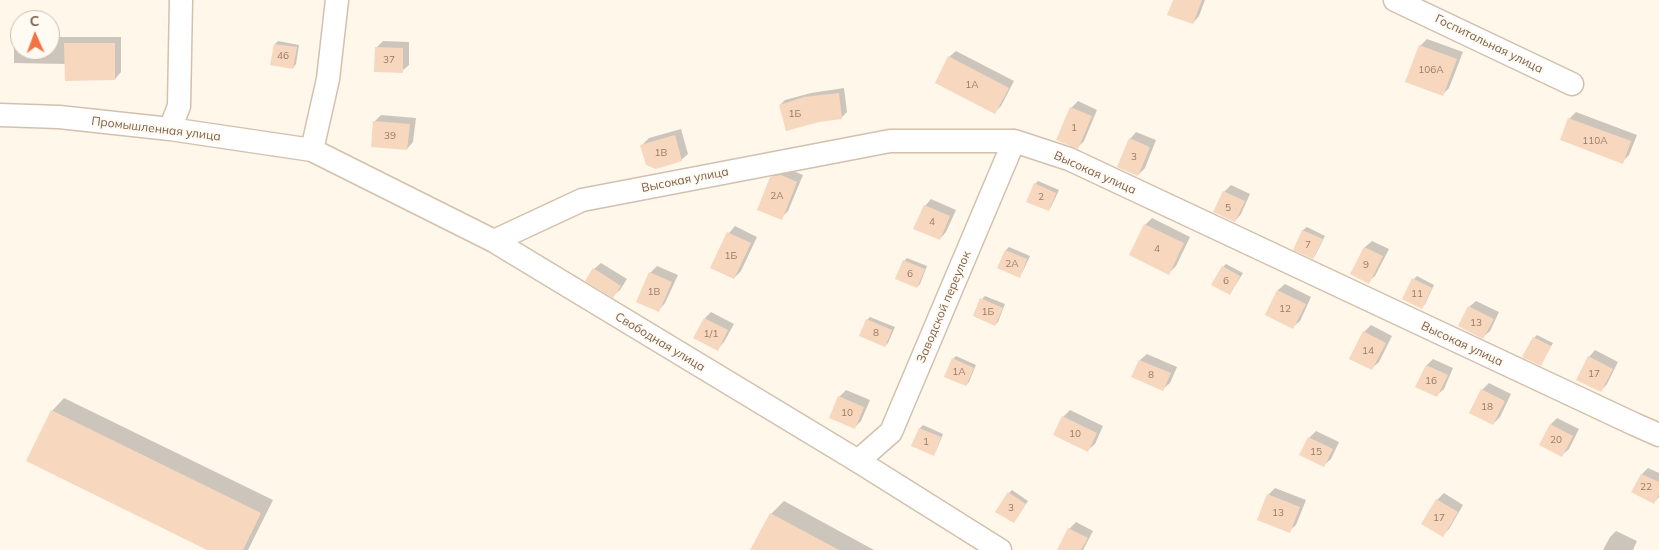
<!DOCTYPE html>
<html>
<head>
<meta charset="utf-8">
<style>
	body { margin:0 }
	#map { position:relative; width:1659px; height:550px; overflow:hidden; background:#fef7ea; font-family:Mulish,sans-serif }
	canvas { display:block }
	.north { position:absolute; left:10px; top:10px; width:50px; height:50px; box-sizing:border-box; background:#fffaf2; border:1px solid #cbbcae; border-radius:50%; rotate:358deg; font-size:14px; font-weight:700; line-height:20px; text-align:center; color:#7d5e49 }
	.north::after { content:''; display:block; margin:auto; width:18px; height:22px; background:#f47343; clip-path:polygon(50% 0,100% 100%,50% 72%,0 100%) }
</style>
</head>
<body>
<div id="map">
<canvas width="1659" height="550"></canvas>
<div class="north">С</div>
</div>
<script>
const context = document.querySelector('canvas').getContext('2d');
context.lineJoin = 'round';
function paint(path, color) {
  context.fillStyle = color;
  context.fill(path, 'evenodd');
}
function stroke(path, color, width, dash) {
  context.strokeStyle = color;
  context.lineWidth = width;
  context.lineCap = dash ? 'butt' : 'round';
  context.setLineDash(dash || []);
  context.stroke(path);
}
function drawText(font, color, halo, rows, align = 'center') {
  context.font = font + ' Mulish,sans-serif';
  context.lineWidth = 4;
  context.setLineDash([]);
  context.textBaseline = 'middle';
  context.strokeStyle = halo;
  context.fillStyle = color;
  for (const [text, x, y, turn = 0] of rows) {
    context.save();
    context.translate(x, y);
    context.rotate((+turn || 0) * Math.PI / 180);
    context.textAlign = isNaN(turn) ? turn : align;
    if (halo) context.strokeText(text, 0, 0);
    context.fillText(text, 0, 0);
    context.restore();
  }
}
const shadow = new Path2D(`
	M1174,0h31l-6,16 -6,7z
	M20,36v14h30v-13h71v35l-6,7 -49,-15 -52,-1v-20z
	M1427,39l36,13 -14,36 -6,6 -23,-48z
	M278,41l21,4 -3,19 -3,4 -18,-24z
	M383,41l26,1v23l-7,6 -26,-23z
	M956,51l58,30 -13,25 -6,6 -46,-55z
	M844,88l3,24 -5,5 -62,-12 5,-5 26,-7z
	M1078,101l19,9 -13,31 -6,6 -7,-39z
	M1576,112l61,23 -8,20 -7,7 -60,-23 7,-20z
	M381,115l35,3 -3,24 -6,7 -33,-27z
	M681,129l7,25 -7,6 -39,-15 7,-7z
	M1136,132l20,8 -11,28 -7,7 -8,-36z
	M788,169l15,6 -15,36 -7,7 -10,-40 7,-7z
	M1038,181l21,9 -8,17 -3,3 -13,-26z
	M1231,185l19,9 -9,20 -6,7 -11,-29z
	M931,199l25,11 -10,22 -6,7 -15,-33z
	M1152,218l38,19 -14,29 -7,7 -24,-48z
	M735,226l22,11 -16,34 -7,7 -5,-45z
	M1307,227l18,9 -9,18 -3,4 -18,-9 8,-19z
	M1372,241l17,8 -14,27 -7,6 -16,-8 13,-27z
	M1009,247l21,9 -8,17 -3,3 -20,-8 7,-18z
	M907,258l20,8 -7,18 -3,3 -13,-26z
	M601,263l26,16 -7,11 -7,6 -19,-27z
	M1226,264l17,9 -13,21 -7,-27z
	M657,266l21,9 -13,28 -6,7 -9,-37z
	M1417,276l17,9 -9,19 -3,3 -8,-28z
	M1285,284l26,13 -11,24 -7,6 -27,-13 12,-24z
	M985,296l20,8 -7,18 -3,3 -13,-26z
	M1476,301l23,11 -9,19 -7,6 -14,-30z
	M711,312l23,12 -10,18 -6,7 -13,-31z
	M870,317l25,10 -7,16 -3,3 -18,-26z
	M1371,325l21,11 -13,26 -7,6 -8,-36z
	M1537,335l16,8 -12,21 -7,-26z
	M1595,350l23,12 -11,22 -6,7 -12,-34z
	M1147,354l30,13 -7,16 -7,6 -23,-29z
	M956,356l20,9 -7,17 -3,3 -13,-26z
	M1433,359l20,9 -9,21 -7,6 -20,-9 10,-21z
	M1489,383l22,11 -11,23 -7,7 -11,-34z
	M846,390l24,10 -9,21 -7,7 -23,-10 8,-21z
	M64,398l209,102 -25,50h-38l-158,-139z
	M1070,410l33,16 -8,18 -7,6 -25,-33z
	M1557,418l22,11 -10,20 -7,6 -11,-31z
	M923,425l20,9 -7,17 -3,3 -20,-8 7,-18z
	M1316,431l23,11 -8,17 -7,6 -15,-27z
	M1648,468l11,5v24l-5,5 -12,-28z
	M1275,488l31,12 -10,25 -7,6 -21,-36z
	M1012,490l16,11 -12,18 -7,-26z
	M1444,493l19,12 -14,24 -6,6 -6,-35z
	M784,501l90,49h-122l19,-36z
	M1076,522l17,9 -10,19h-22l8,-21z
	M1616,531l21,10 -4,9h-30l7,-13z`);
const building = new Path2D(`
	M1173,0h29l-9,24 -26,-9z
	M64,43h51v37l-50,1z
	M274,44l23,3 -4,22 -23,-4z
	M1419,45l38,14 -14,37 -38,-14z
	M375,47l28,1v25l-29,-1z
	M948,56l61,32 -14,26 -60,-31z
	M839,93l3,26 -23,3 -33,9 -7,-26 25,-8z
	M1070,107l22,9 -14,33 -22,-9z
	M1568,118l63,23 -8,23 -63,-24z
	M373,121l37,3 -3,26 -36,-3z
	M675,135l7,26 -26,8 -10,-4 -6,-20z
	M1129,138l21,9 -12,29 -21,-9z
	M781,175l16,7 -15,38 -25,-10 13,-33z
	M1034,183l22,10 -7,18 -23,-9z
	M1223,191l22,10 -10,21 -22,-10z
	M924,205l26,11 -10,24 -27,-11z
	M1144,224l40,19 -15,32 -40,-20z
	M1302,230l21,9 -10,20 -20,-9z
	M727,232l24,11 -17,36 -24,-11z
	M1364,247l19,9 -14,28 -19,-10z
	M1005,250l22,9 -7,19 -23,-10z
	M903,260l22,9 -8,19 -22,-9z
	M1222,266l18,10 -10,19 -19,-10z
	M593,268l28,18 -8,12 -28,-17z
	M649,272l23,10 -13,30 -23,-10z
	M1412,278l20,10 -10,21 -20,-10z
	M1277,290l29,14 -13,25 -28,-14z
	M980,298l23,10 -8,18 -22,-10z
	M1468,306l26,13 -11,20 -25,-13z
	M704,318l24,12 -10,21 -25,-13z
	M866,319l26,11 -7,17 -26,-11z
	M1363,331l23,12 -14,27 -23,-11z
	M1533,337l18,9 -10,20 -19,-9z
	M1588,356l25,13 -12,23 -25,-12z
	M952,358l22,10 -8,18 -22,-9z
	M1139,360l32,13 -8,18 -32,-14z
	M1426,365l22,10 -11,22 -22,-10z
	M1481,389l24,12 -12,24 -24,-12z
	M838,396l26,11 -9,22 -26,-11z
	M51,410l210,103 -18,37h-36l-181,-89z
	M1062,416l35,17 -9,19 -35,-17z
	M1550,424l23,12 -11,21 -23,-12z
	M919,428l22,9 -7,19 -23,-10z
	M1308,437l25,12 -9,18 -25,-12z
	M1641,474l18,8v12l-5,10 -23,-12z
	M1008,492l18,12 -12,19 -19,-11z
	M1267,494l33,13 -10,26 -33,-13z
	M1436,499l22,13 -15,25 -22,-13z
	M770,513l69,37h-89z
	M1068,528l20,10 -7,12h-24z`);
const minor = new Path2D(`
	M1395,0l177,84
	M0,115l59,2 111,12 142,21 182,91 364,220 142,89
	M170,129l9,-23 2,-106
	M312,150l16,-71 9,-79
	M494,241l88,-41 308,-59h124l55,18 565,265 25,11
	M858,461l33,-29 123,-291`);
const numberNames = [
	["46",283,56],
	["37",389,60],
	["106А",1431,70],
	["1А",972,85],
	["1Б",795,114],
	["1",1074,128],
	["39",390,136],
	["110А",1595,141],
	["1В",661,153],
	["3",1134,157],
	["2А",777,196],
	["2",1041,197],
	["5",1228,208],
	["4",932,222],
	["7",1308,245],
	["4",1157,249],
	["1Б",731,256],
	["2А",1012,264],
	["9",1366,265],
	["6",910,274],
	["6",1226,281],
	["1В",654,292],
	["11",1417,294],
	["12",1285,309],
	["1Б",988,312],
	["13",1476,323],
	["8",876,333],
	["1/1",711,334],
	["14",1368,351],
	["1А",959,372],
	["17",1594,374],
	["8",1151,375],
	["16",1431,381],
	["18",1487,407],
	["10",847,413],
	["10",1075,434],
	["20",1556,440],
	["1",926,442],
	["15",1316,452],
	["22",1646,487],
	["3",1011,508],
	["13",1278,513],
	["17",1439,518]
];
const streetNames = [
	["Госпитальная улица",1489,44,26],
	["Промышленная улица",156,129,7],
	["Высокая улица",1095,173,24],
	["Высокая улица",685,180,-11],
	["Заводской переулок",944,307,-67],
	["Свободная улица",660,342,31],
	["Высокая улица",1462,344,25]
];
paint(shadow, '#0003');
paint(building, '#f7d7be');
stroke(minor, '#d3c0ad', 25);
stroke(minor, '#fff', 22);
drawText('10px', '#9c7c66', null, numberNames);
drawText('12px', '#7d5e49', '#fffaf2', streetNames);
</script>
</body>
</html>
